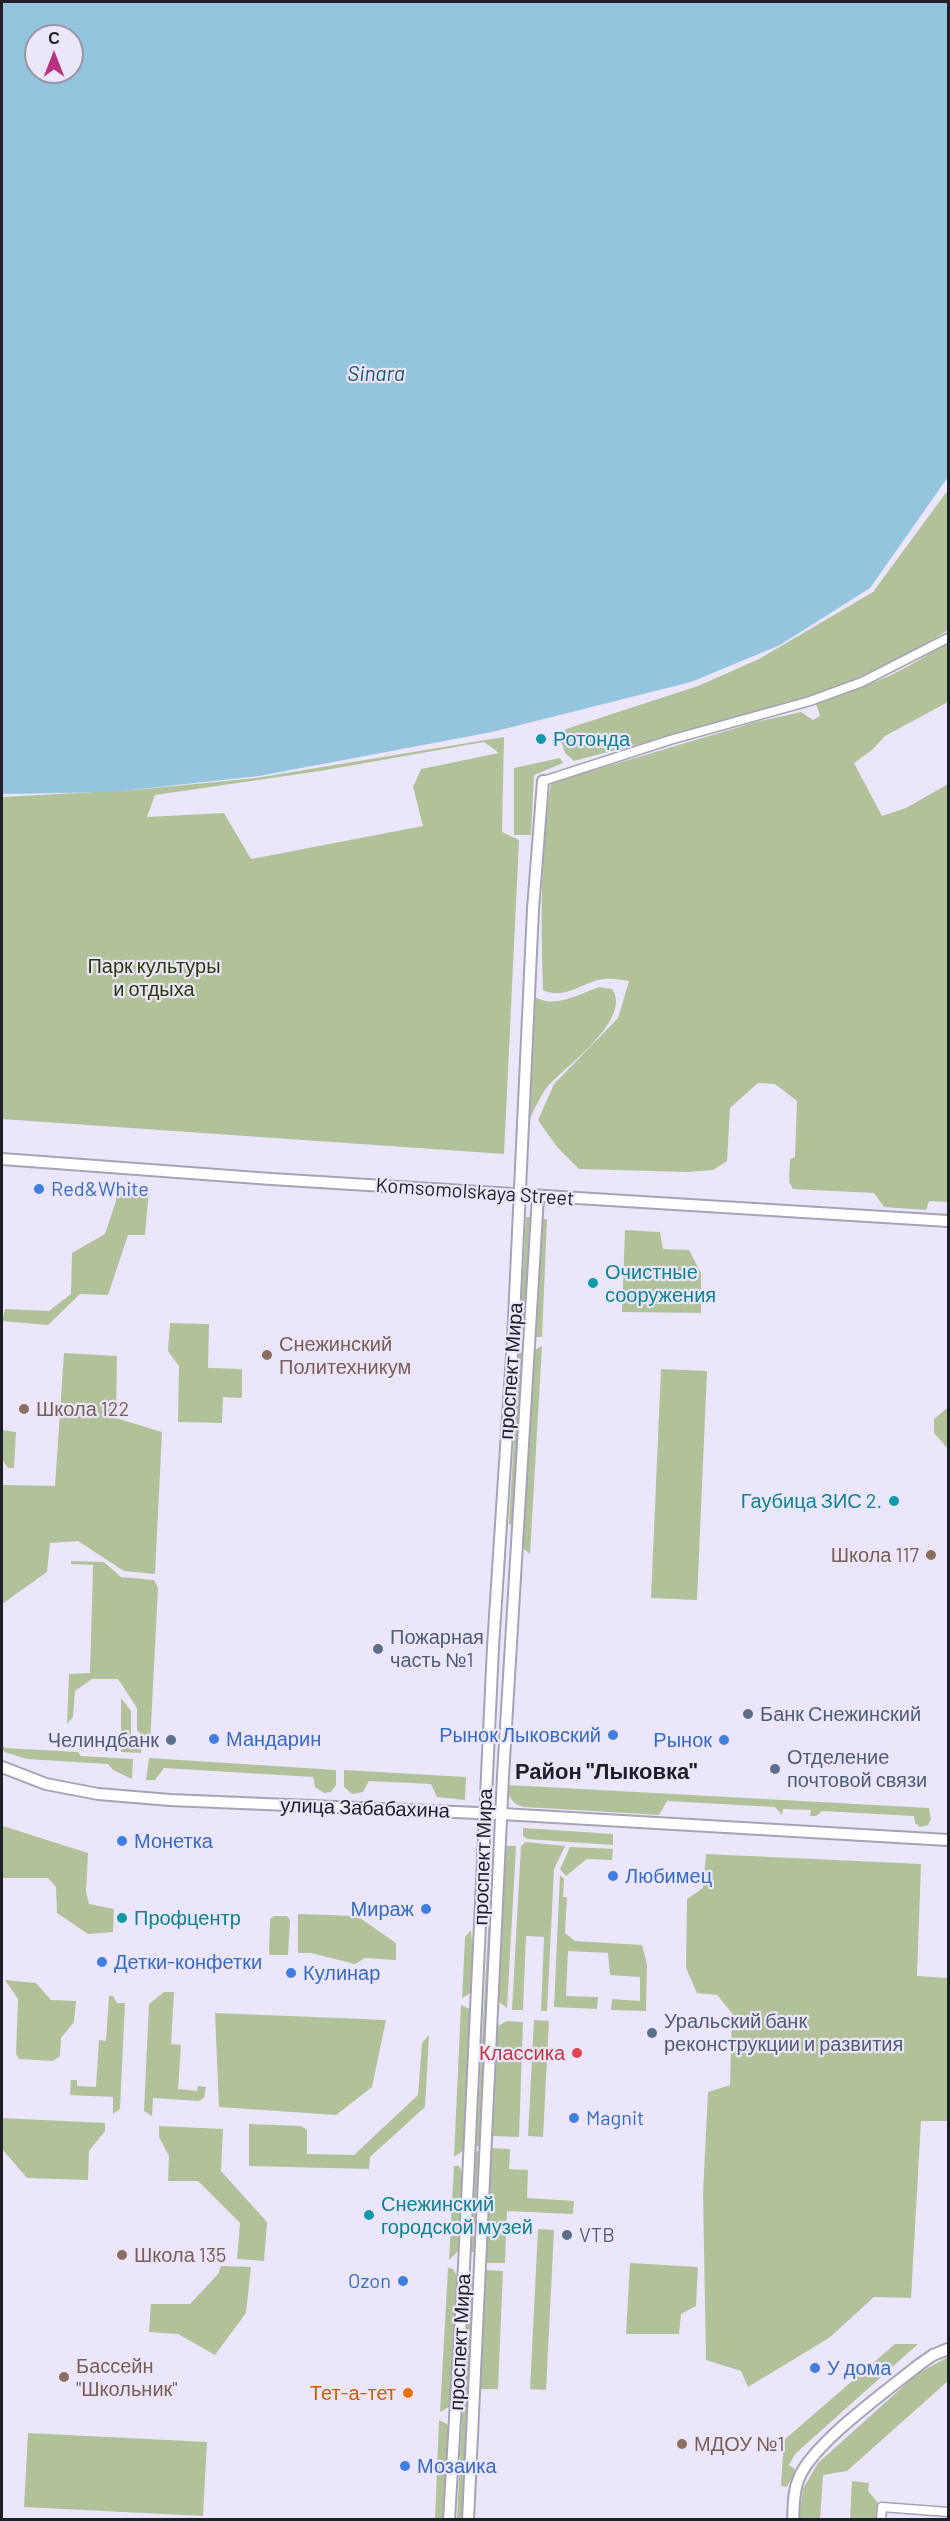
<!DOCTYPE html>
<html>
<head>
<meta charset="utf-8">
<style>
	body { margin:0 }
	#map { position:relative; width:950px; height:2521px; overflow:hidden; background:#ebe6fc; font-family:Barlow,sans-serif }
	canvas { display:block }
	.frame { position:absolute; inset:0; border:3px solid #201f27; pointer-events:none }
	.north { position:absolute; left:24px; top:24px; width:60px; height:60px; box-sizing:border-box; background:#ebe6fc; border:2px solid #9a96a7; border-radius:50%; rotate:0deg; font-size:16px; font-weight:700; line-height:24px; text-align:center; color:#201f27 }
	.north::after { content:''; display:block; margin:auto; width:21px; height:27px; background:#b53580; clip-path:polygon(50% 0,100% 100%,50% 72%,0 100%) }
</style>
</head>
<body>
<div id="map">
<canvas width="950" height="2521"></canvas>
<div class="frame"></div>
<div class="north">С</div>
</div>
<script>
const context = document.querySelector('canvas').getContext('2d');
context.lineJoin = 'round';
function paint(path, color) {
  context.fillStyle = color;
  context.fill(path, 'evenodd');
}
function stroke(path, color, width, dash) {
  context.strokeStyle = color;
  context.lineWidth = width;
  context.lineCap = dash ? 'butt' : 'round';
  context.setLineDash(dash || []);
  context.stroke(path);
}
function drawText(font, color, halo, rows, align = 'center') {
  context.font = font + ' Barlow,sans-serif';
  context.lineWidth = 4.5;
  context.setLineDash([]);
  context.textBaseline = 'middle';
  context.strokeStyle = halo;
  context.fillStyle = color;
  for (const [text, x, y, turn = 0] of rows) {
    context.save();
    context.translate(x, y);
    context.rotate((+turn || 0) * Math.PI / 180);
    context.textAlign = isNaN(turn) ? turn : align;
    if (halo) context.strokeText(text, 0, 0);
    context.fillText(text, 0, 0);
    context.restore();
  }
}
const green = new Path2D(`
	M948,490v140c-28,18 -57,35 -88,48 -88,36 -194,58 -286,83l-9,-8 -5,-15 6,-9 132,-43 61,-27 114,-67z
	M948,641v61l-63,34 -13,14 -18,13 28,53 24,-8 42,-24v418l-19,-1 -3,9 -42,-3 -10,-14 -81,-4 -4,-7 1,-23 5,-2 2,-56 -22,-17 -17,-1 -28,25 -3,53 -14,9 -25,2 -109,-3 -22,-22 -19,-27 16,-36 64,-66 11,-37c-7,-1 -17,-3 -25,-2 -21,2 -39,22 -61,11 -2,-70 -3,-137 8,-207l205,-61 45,-10 12,8 7,-4 -5,-15c54,-14 88,-28 133,-60z
	M504,737l-2,95 17,8 -15,314 -502,-35v-322l132,-7 122,-12zM484,742l15,11 -78,16 -8,18 10,39 -172,33 -27,-46 -77,4 8,-22 165,-24z
	M560,758l3,5 -29,12 -3,60h-17v-67z
	M599,987l13,2c21,30 -47,78 -65,98 -8,11 -14,26 -20,37l4,-130c20,17 46,1 68,-7z
	M116,1189l33,1 -4,45h-17l-20,60 -28,-1 -32,31 -46,-4 3,-12 44,2 22,-17 1,-41 33,-19 11,-33z
	M526,1217h4l-6,112h-4z
	M541,1219h6l-5,118h-6z
	M625,1230l35,2 3,17 26,1 12,23v40l-79,-1z
	M170,1323l39,1 -1,44 34,1v29l-19,-1 -1,26 -44,-1 1,-56 -11,-15z
	M542,1346l-12,208 -7,-6 12,-198z
	M519,1352h3l-9,173 -4,-1z
	M64,1353l53,3 -1,62 46,14 -7,142 -31,-3 -46,-30 -28,2 -3,29 -45,32v-119l53,1z
	M661,1369l46,2 -10,229 -46,-2z
	M946,1409h2v40l-14,-16v-14z
	M2,1430l14,2 -2,36h-6l-6,-9z
	M71,1561l33,1 17,15 33,3 4,8 -8,157 -13,-15v-22l-19,-29h-26l-17,12 -2,26 -6,7 2,-50 21,-1 3,-108 -22,-1z
	M121,1698l10,13v24l10,10v8l-20,-1z
	M2,1745l3,3 73,4 3,4 52,3 -1,20 -19,-9 -5,-6 -81,-5 -23,-7z
	M149,1758l187,12v15l-5,7 -7,1 -9,-6 -2,-10 -149,-9 -9,12h-9z
	M344,1770l122,7 -1,23 -28,-3 -6,-13 -62,-3 -6,11 -11,2 -8,-7z
	M508,1785l421,23 2,11 -3,6 -8,2 -5,-4 -1,-7 -92,-5 -6,5h-6l1,-6 -28,-1 -1,6 -7,-8 -108,-6 -8,14 -134,-8c-13,-2 -17,-10 -17,-22z
	M3,1826l85,27 -2,39 3,12 25,5 -1,23 -25,2 -31,-21 -1,-26 -8,-9h-46z
	M523,1828l90,6v11l-86,-6 -4,-3z
	M526,1842l39,4 -11,23 -7,142h-6l3,-74 -18,-1 -3,74h-11l9,-164z
	M493,1844h4l-16,302h-5z
	M506,1846h10l-9,162 -9,-7z
	M570,1847l43,2 -1,11 -25,-1 -21,17 -6,-7z
	M706,1854l215,10 -4,112 31,2v143h-27l-10,177 -37,-1 -45,41 -81,49 -7,-16 -35,-11 -3,-167 5,-101 22,-7 2,-72 -15,-18 -20,-2 -11,-25 1,-69 16,-11z
	M560,1875l4,4 -1,18h4l-2,36 10,8 67,4 5,19 -1,47 -35,-1 1,-11 28,2v-24l-30,-2 -2,-22 -40,-2 -2,45 32,1 -1,12 -43,-2z
	M298,1914l59,2 39,27v17l-31,-2 -10,6 -44,-11h-13z
	M274,1916h13l3,4 -2,35h-19l1,-36z
	M471,1930l3,35 -2,27 -10,6 3,-61z
	M5,1980l31,3 15,17 25,1 -2,21 -13,16 -1,18 -7,5 -34,-2 -3,-5 2,-55z
	M164,1992h10l-3,52 10,1 -3,44 19,2 1,-5 8,1 -2,11 -5,3 -46,-3 -1,18 -8,-5 5,-107z
	M109,1996h4l4,7h8l-5,106 -7,5v-17l-43,-2 1,-15h6v6l19,1 3,-47 7,1z
	M461,2005l10,5 -7,140 -10,7z
	M215,2013l171,7 -14,67 -36,28 -117,-8z
	M534,2020l15,1 -6,116 -15,-1z
	M507,2021l16,1 -4,115 -27,-1 4,-109z
	M429,2035l-4,72 -55,50 -1,12 -120,-3v-42l52,2 6,4v24l47,1 64,-60 4,-52z
	M2,2118l103,5v8l-16,20 -1,29 -61,-2 -25,-29z
	M159,2126l64,3 -2,42 46,51 -3,39 -27,-2 3,-36 -42,-42h-30l1,-25 -10,-19z
	M491,2148l19,1 -1,20 19,1 -1,28 47,3 -1,13 -66,-3 -2,52h-20z
	M476,2151h5l-6,101h-4z
	M454,2166h5l4,8 -4,76 -10,10z
	M538,2229l16,1 -8,160 -16,-1z
	M630,2263l68,4 -2,39 -15,8 -2,20h-53z
	M221,2266l30,1 -5,46 -31,42 -37,-21 -29,-2 2,-28h39l28,-30z
	M448,2268l5,1 5,9 -7,128 -11,6z
	M485,2270l18,1 -5,118h-18z
	M469,2275h5l-12,244 -5,1z
	M895,2344h23l-123,110 -6,11 7,5 -9,17 -6,-1 3,-46z
	M948,2357v24l-101,90 -24,4 -3,44h-21l4,-30 15,-26 99,-89z
	M439,2420l8,4 2,5 -5,90 -9,1z
	M28,2433l179,9 -4,74 -179,-9z
	M852,2481l17,2 -1,8 11,13 -2,15 -27,1z`);
const water = new Path2D(`
	M2,2h946v475l-78,111 -90,57 -89,37 -199,50 -233,44 -146,16 -111,2zM36,36h36v36h-36z`);
const minor = new Path2D(`
	M543,781l127,-41 140,-39 52,-19 86,-44
	M881,2520l1,-13 66,5`);
const tertiary = new Path2D(`
	M2,1159l269,20 677,42
	M2,1767l44,17 52,10 72,6 332,14 446,26
	M449,2520l15,-254 29,-619 20,-307 20,-431 10,-128
	M468,2520l35,-744 35,-580
	M793,2520c1,-14 0,-29 6,-42 14,-35 89,-88 121,-114l13,-9 15,-6`);
const markers = [
	[541,739,6,"#0f9aa8"],
	[39,1189,6,"#3f7fe0"],
	[593,1283,6,"#0f9aa8"],
	[267,1355,6,"#8d6e63"],
	[24,1409,6,"#8d6e63"],
	[894,1501,6,"#0f9aa8"],
	[931,1555,6,"#8d6e63"],
	[378,1649,6,"#5c6f8a"],
	[748,1714,6,"#5c6f8a"],
	[613,1735,6,"#3f7fe0"],
	[214,1739,6,"#3f7fe0"],
	[171,1740,6,"#5c6f8a"],
	[724,1740,6,"#3f7fe0"],
	[775,1769,6,"#5c6f8a"],
	[122,1841,6,"#3f7fe0"],
	[613,1876,6,"#3f7fe0"],
	[426,1909,6,"#3f7fe0"],
	[122,1918,6,"#0f9aa8"],
	[102,1962,6,"#3f7fe0"],
	[291,1973,6,"#3f7fe0"],
	[652,2033,6,"#5c6f8a"],
	[577,2053,6,"#e0444e"],
	[574,2118,6,"#3f7fe0"],
	[369,2215,6,"#0f9aa8"],
	[567,2235,6,"#5c6f8a"],
	[122,2255,6,"#8d6e63"],
	[403,2281,6,"#3f7fe0"],
	[815,2368,6,"#3f7fe0"],
	[64,2377,6,"#8d6e63"],
	[408,2393,6,"#e8710a"],
	[682,2444,6,"#8d6e63"],
	[405,2466,6,"#3f7fe0"]
];
const cultureNames = [
	["Ротонда",553,739],
	["Очистные",605,1272],
	["сооружения",605,1295],
	["Гаубица ЗИС 2.",882,1501,"right"],
	["Профцентр",134,1918],
	["Снежинский",381,2204],
	["городской музей",381,2227]
];
const parkNames = [
	["Парк культуры",154,966],
	["и отдыха",154,989]
];
const shopNames = [
	["Red&White",51,1189],
	["Рынок Лыковский",601,1735,"right"],
	["Мандарин",226,1739],
	["Рынок",712,1740,"right"],
	["Монетка",134,1841],
	["Любимец",625,1876],
	["Мираж",414,1909,"right"],
	["Детки-конфетки",114,1962],
	["Кулинар",303,1973],
	["Magnit",586,2118],
	["Ozon",391,2281,"right"],
	["У дома",827,2368],
	["Мозаика",417,2466]
];
const streetNames = [
	["Komsomolskaya Street",475,1192,4],
	["проспект Мира",511,1371,-86],
	["улица Забабахина",365,1808,2],
	["проспект Мира",483,1857,-88],
	["проспект Мира",460,2342,-87]
];
const educationNames = [
	["Снежинский",279,1344],
	["Политехникум",279,1367],
	["Школа 122",36,1409],
	["Школа 117",919,1555,"right"],
	["Школа 135",134,2255],
	["Бассейн",76,2366],
	["\"Школьник\"",76,2389],
	["МДОУ №1",694,2444]
];
const serviceNames = [
	["Пожарная",390,1637],
	["часть №1",390,1660],
	["Банк Снежинский",760,1714],
	["Челиндбанк",159,1740,"right"],
	["Отделение",787,1757],
	["почтовой связи",787,1780],
	["Уральский банк",664,2021],
	["реконструкции и развития",664,2044],
	["VTB",579,2235]
];
const healthNames = [
	["Классика",565,2053]
];
const foodNames = [
	["Тет-а-тет",396,2393]
];
const waterNames = [
	["Sinara",376,374]
];
const quarterNames = [
	["Район \"Лыковка\"",606,1772]
];
paint(green, '#b1c29a');
paint(water, '#95c4df');
stroke(minor, '#a6a2b7', 11);
stroke(tertiary, '#a6a2b7', 14);
stroke(minor, '#fff', 8);
stroke(tertiary, '#fff', 10);
for (const [x, y, r, color] of markers) {
  const dot = new Path2D();
  dot.arc(x, y, r, 0, 2 * Math.PI);
  context.fillStyle = color;
  context.fill(dot);
  stroke(dot, '#ebe6fc', 2);
}
drawText('20px', '#0d838f', '#ebe6fc', cultureNames, 'left');
drawText('20px', '#2a3b0a', '#ebe6fc', parkNames);
drawText('20px', '#366cbe', '#ebe6fc', shopNames, 'left');
drawText('20px', '#201f27', '#ebe6fc', streetNames);
drawText('20px', '#785e54', '#ebe6fc', educationNames, 'left');
drawText('20px', '#4e5e75', '#ebe6fc', serviceNames, 'left');
drawText('20px', '#be3a42', '#ebe6fc', healthNames, 'right');
drawText('20px', '#c56008', '#ebe6fc', foodNames, 'right');
drawText('italic 21px', '#1a526e', '#ebe6fc', waterNames);
drawText('bold 22px', '#201f27', '#ebe6fc', quarterNames);
</script>
</body>
</html>
